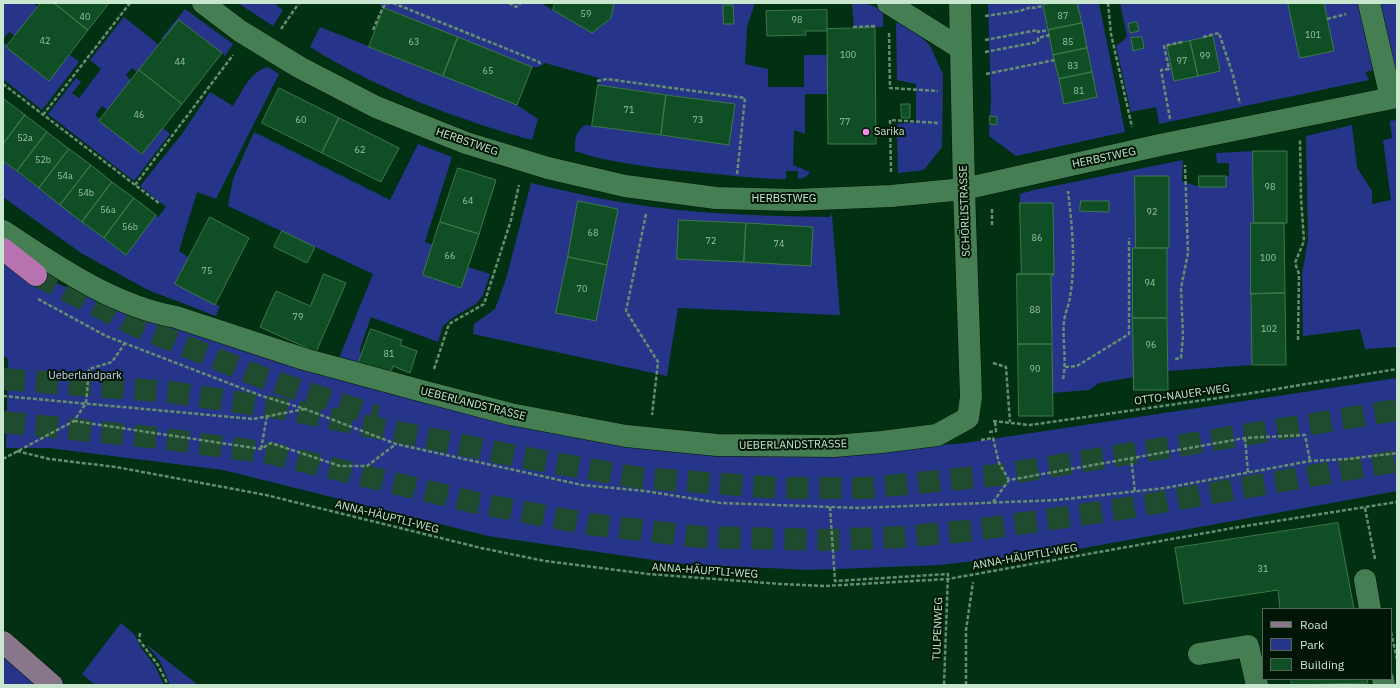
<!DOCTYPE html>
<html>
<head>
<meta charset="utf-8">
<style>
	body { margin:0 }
	#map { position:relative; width:1400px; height:688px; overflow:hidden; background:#013112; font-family:"IBM Plex Sans",sans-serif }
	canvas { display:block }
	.frame { position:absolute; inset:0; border:4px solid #c9e7ce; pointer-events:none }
	.legend { position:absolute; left:1262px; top:608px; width:130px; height:72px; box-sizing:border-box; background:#001505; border:1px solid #506955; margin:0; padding:5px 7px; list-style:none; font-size:12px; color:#c9e7ce }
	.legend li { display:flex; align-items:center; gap:8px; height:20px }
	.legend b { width:20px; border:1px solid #506955 }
</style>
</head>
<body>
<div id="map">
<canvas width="1400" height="688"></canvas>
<div class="frame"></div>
<ul class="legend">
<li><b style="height:5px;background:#88778a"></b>Road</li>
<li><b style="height:11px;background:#263589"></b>Park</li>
<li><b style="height:11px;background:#104e25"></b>Building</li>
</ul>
</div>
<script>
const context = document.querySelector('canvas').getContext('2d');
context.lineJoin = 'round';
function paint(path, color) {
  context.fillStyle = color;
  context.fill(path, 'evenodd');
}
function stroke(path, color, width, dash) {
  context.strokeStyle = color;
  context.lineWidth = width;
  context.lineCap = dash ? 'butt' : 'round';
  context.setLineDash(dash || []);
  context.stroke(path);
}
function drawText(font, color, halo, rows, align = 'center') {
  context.font = font + ' "IBM Plex Sans",sans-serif';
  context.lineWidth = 4;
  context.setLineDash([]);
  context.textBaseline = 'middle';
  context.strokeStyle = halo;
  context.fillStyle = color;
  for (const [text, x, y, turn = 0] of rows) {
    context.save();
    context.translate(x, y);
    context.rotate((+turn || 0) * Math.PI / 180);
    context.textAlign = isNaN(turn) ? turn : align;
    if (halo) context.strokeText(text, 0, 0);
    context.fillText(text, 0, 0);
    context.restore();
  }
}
const green = new Path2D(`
	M3,3h30l5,4 -23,29 -6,-4 -6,7z
	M238,3h36l9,7 -10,16z
	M378,3h163l51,30 19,-15 3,-15h141l-8,24 -2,37 23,5v18h36v-32h23l1,39h-23v40l-11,-4 -1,35 17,7c-3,5 -6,6 -12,7v-8h-12v8c-33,0 -67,-5 -100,-8 -37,-4 -76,-8 -111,-20 0,-12 0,-20 11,-26l143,20 6,-41 -137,-19 1,-7 -54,-15 -6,4h-7l-148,-59z
	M852,3c13,0 21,1 31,9v15l-29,1z
	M988,3h55l21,101 33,-7 -20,-94h22l26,129 -109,24 -27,-20 2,-38z
	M1120,3h244l16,66 -15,3 4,8 -210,44 -3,-17 -25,5 -15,-66 11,-9zM1213,36l7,35 -46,10 -7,-35z
	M1374,3h23v73z
	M185,9l48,35 -8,12 -3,-3 -61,-14z
	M124,17l35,28 -21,28 -6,-5 -6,7 5,6 -23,30 -6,-5 -7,9 47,39 21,-26 7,6 -36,47 -86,-67 28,-36 5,4 -9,11 7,5 22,-29 -11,-9z
	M896,23h4l20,12 10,11 13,28 -1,73 -18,23 -26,3 -1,-49 19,-2v-38l-19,-4z
	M320,27l197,78 21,14 -6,21c-77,-21 -154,-51 -222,-93z
	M3,42l5,4 -2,1 43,33 20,-26 10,8 -37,48 -39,-31z
	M268,67l11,7 -63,125 -19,-7 -18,59 10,7 26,46 5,2 -4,10 -68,-26 -67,-37 -78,-56v-36l123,94 30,-40 2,2 8,-10 -26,-21 42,-52 28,-42 23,14c9,-14 17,-35 35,-39z
	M1397,120v227l-32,2 -5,-20 -57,7 -1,-62 6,-34 -2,-104 46,-11 5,43 15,23v13l19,-4 -8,-60 9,-2 -2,-17z
	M254,132l136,68 28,-56 34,13 -27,85 8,3 -10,30 38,13 7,-21 22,7 -7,21 -7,9 -21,12 -12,10 -5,16 -67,-25 -11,32 1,8 -3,7 -19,-6 34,-84 -145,-68 5,-27z
	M1253,151l1,72h-3l1,142 -84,6 -1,-123h2v-72h-33v72l-3,1 1,128 -35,6 -10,7 -37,3 -1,-117 3,-1 -1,-72h-33v-9l14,-4 149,-30 -1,21 17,6 27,-1v-10h3v-13h-12l-1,-10z
	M531,183c31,7 63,15 95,20 67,11 135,13 203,14l3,-3 8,101 -162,-7 -11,68 -194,-42 1,-10 21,-15 11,-30z
	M3,260l15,8 88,35 400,118 354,31 105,-9 432,-65v113l-318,58 -139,16 -130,5 -129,-6 -193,-28 -265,-66 -174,-22h-43l2,-89 -5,-3z
	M121,623l13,11 8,15 13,17 9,19h-69l-13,-11z
	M146,644l52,41h-28l-10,-24z
	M3,654l38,31h-38z`);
const building = new Path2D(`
	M41,3h13l34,27 -39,51 -43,-34z
	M54,3h55l-21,27z
	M555,3h59l-3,15 -19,15 -39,-23z
	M1054,3h23l5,20 -34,7 -5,-25z
	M1288,3h36l10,48 -34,7z
	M723,5h10l1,19h-10z
	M384,8l74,29 -15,39 -74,-29z
	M827,10v21h-22l1,4 -39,1 -1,-25z
	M179,20l43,33 -40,51 -43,-34z
	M1137,22l2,9 -9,2 -2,-9z
	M1082,23l5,25 -34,7 -5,-25z
	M875,28l1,116h-48l-1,-115z
	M1213,36l7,35 -22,5 -8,-35z
	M458,37l74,30 -15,38 -74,-29z
	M1142,37l2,11 -11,3 -2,-13z
	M1190,41l8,35 -24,5 -7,-35z
	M1087,48l5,24 -33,7 -6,-24z
	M139,70l43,34 -40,50 -43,-33z
	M1092,72l5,25 -33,7 -5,-25z
	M598,85l68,10 -5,40 -69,-9z
	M279,88l60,30 -17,35 -60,-30z
	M666,95l69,9 -6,41 -68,-10z
	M4,99l21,16 -22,29v-44z
	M901,104h9v14h-8z
	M25,115l22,17 -30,39 -14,-10v-17z
	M990,116l7,1v8l-7,-1z
	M339,118l60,30 -18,34 -59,-29z
	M47,132l22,17 -30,39 -22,-17z
	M69,149l22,16 -31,40 -21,-17z
	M1253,151h34v72h-33z
	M91,165l21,17 -30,40 -22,-17z
	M458,168l38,12 -17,54 -39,-12z
	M1135,176h34v72h-33z
	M1199,176h27v11h-27z
	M112,182l22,16 -30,40 -22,-16z
	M134,198l22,17 -30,40 -22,-17z
	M578,201l40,8 -11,56 -39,-8z
	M1081,201h28v11l-29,-1z
	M1020,203h33l1,71h-37l4,-1z
	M210,217l39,21 -34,67 -40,-21z
	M679,220l67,3 -2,39 -67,-3z
	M440,222l39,12 -18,54 -38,-13z
	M746,223l67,4 -2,39 -67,-4z
	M1251,223h33l1,70 -34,1z
	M282,231l33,16 -8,16 -33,-16z
	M1133,248h34v70h-34z
	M568,257l39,8 -11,56 -40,-8z
	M324,274l22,9 -30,69 -56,-25 16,-36 34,15z
	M1017,274h37v1l-3,1 1,68h-34z
	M1285,293l1,72h-34l-1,-71z
	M1133,318h34l1,72h-34z
	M371,329l31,11 -2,5 17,6 -7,22 -17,-7 -3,9 -32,-11z
	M1018,344h34l1,72h-34z
	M1338,523l16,86h-74l-2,-19 -94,14 -9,-56z
	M1291,679h76l1,4 -76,2z`);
const highwayTunnel = new Path2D(`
	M36,275l98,50 127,52 116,39
	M3,379l167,13 114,17 237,48 119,21 140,10h86l133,-13 398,-65
	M3,422l156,16 110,15 208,50 112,21 112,13 125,3 75,-3 75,-7 145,-21 276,-48`);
const path = new Path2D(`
	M393,3l146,59 2,3
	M509,3l7,4 5,-4
	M1108,3l3,31 21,93
	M985,16l35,-5 11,-4 2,1 10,-2
	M1327,19l19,-5
	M853,27l24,-1
	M281,29l18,-26
	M373,30l10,-23 6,-4
	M889,33l1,55 48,3
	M1203,37l16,-4 14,42 7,29
	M985,40l53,-10v2l10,-2
	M985,52l53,-10v-4l12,-3
	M986,74l69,-14
	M597,81l10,-2 138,19 -8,77
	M3,84l157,120
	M43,115l87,-112
	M1170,119l-9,-49 8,-1 -5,-23 18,-4
	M891,172l-1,-52 48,3
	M135,185l98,-130
	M646,214l-20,97 32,51 -6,53
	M992,225v-17
	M38,299l68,37 156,60 43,13 91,35 186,41 63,6 75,12 140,5 197,-8 108,-12 145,-27 38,-2 49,-6
	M1298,340l1,-66 -4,-11 9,-22 -3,-43 -1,-58
	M1175,359l6,-1 2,-22 -2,-48 7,-35 -3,-88
	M993,363l13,4 4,55
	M1065,367l12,-1 52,-32v-96
	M434,369l15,-45 35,-20 27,-84 8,-35
	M1063,379c4,-20 -1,-39 1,-58 1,-8 5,-16 6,-24 6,-34 2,-72 -2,-106
	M3,396l250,23 52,-10
	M74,421l187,28 10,-6 69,23h27l29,-22
	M993,421l37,4 216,-31 151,-25
	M989,432l7,-1 -1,-10
	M1245,438l3,35
	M981,440l12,-2 6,25 10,17
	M261,449l6,-33
	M17,451l32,8 67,8 150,28 215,53 64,13 103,13 133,10 44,2 123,-7 291,-52 158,-25
	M1131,457l4,35
	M3,459l71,-38 12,-18 3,-34 23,-7 13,-19
	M993,502l16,-22 236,-42 60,-3 5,26
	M830,507l5,74 113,-7 -4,111
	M1365,508l10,51
	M1391,632l6,27
	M140,633l-1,7 19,25 10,20
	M966,685v-55l7,-48`);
const minor = new Path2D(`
	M203,3l37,28 59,36 77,40 90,36 82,25 77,18 91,12 78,2 97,-4 73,-7 196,-44 237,-48
	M888,3l72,45
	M1369,3l22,95
	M3,231c54,35 108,74 173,86l128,42 122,33 84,22 116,22 91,9 117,1 48,-4 55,-7 31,-17 3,-21 -7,-208 -4,-186
	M1365,580l5,29
	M1199,654l49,-8 9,39
	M1383,679l1,6`);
const major = new Path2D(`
	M3,642l49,43`);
const highway = new Path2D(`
	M3,249l33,26`);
const markers = [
	[866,132,4,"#f688ed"]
];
const numberNames = [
	["59",586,14],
	["87",1063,16],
	["40",85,17],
	["98",797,20],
	["101",1313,35],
	["42",45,41],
	["63",414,42],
	["85",1068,42],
	["100",848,55],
	["99",1205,56],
	["97",1182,61],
	["44",180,62],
	["83",1073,66],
	["65",488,71],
	["81",1079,91],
	["71",629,110],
	["46",139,115],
	["60",301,120],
	["73",698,120],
	["77",845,122],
	["52a",25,138],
	["62",360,150],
	["52b",43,160],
	["54a",65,176],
	["98",1270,187],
	["54b",86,193],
	["64",468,201],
	["56a",108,210],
	["92",1152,212],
	["56b",130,227],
	["68",593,233],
	["86",1037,238],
	["72",711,241],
	["74",779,244],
	["66",450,256],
	["100",1268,258],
	["75",207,271],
	["94",1150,283],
	["70",582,289],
	["88",1035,310],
	["79",298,317],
	["102",1269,329],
	["96",1151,345],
	["81",389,354],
	["90",1035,369],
	["31",1263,569]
];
const poiNames = [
	["Sarika",874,132]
];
const streetNames = [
	["HERBSTWEG",467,142,19],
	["HERBSTWEG",1104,158,-12],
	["HERBSTWEG",784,199],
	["SCHÖRLISTRASSE",965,211,-92],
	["OTTO-NAUER-WEG",1182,395,-8],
	["UEBERLANDSTRASSE",473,404,14],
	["UEBERLANDSTRASSE",793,445,-1],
	["ANNA-HÄUPTLI-WEG",387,517,14],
	["ANNA-HÄUPTLI-WEG",1025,557,-10],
	["ANNA-HÄUPTLI-WEG",705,571,4],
	["TULPENWEG",938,629,-88]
];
const parkNames = [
	["Ueberlandpark",85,376]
];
paint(green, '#263589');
paint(building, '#104e25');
stroke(building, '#3e784c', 1);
stroke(highwayTunnel, '#1f4c2e', 22, [22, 11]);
stroke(minor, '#001603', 23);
stroke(major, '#001603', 23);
stroke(highway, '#001603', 23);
stroke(path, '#668d71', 2.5, [4, 2]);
stroke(minor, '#447e52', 22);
stroke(major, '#88778a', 22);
stroke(highway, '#b673b0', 22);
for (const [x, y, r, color] of markers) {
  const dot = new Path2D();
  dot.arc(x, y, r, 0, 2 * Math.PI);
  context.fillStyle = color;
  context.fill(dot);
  stroke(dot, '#001505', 1.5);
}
drawText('9px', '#9bc1a4', null, numberNames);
drawText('11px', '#c9e7ce', '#001505', poiNames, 'left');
drawText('11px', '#c9e7ce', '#001505', streetNames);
drawText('11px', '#ced7f2', '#001505', parkNames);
</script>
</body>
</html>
